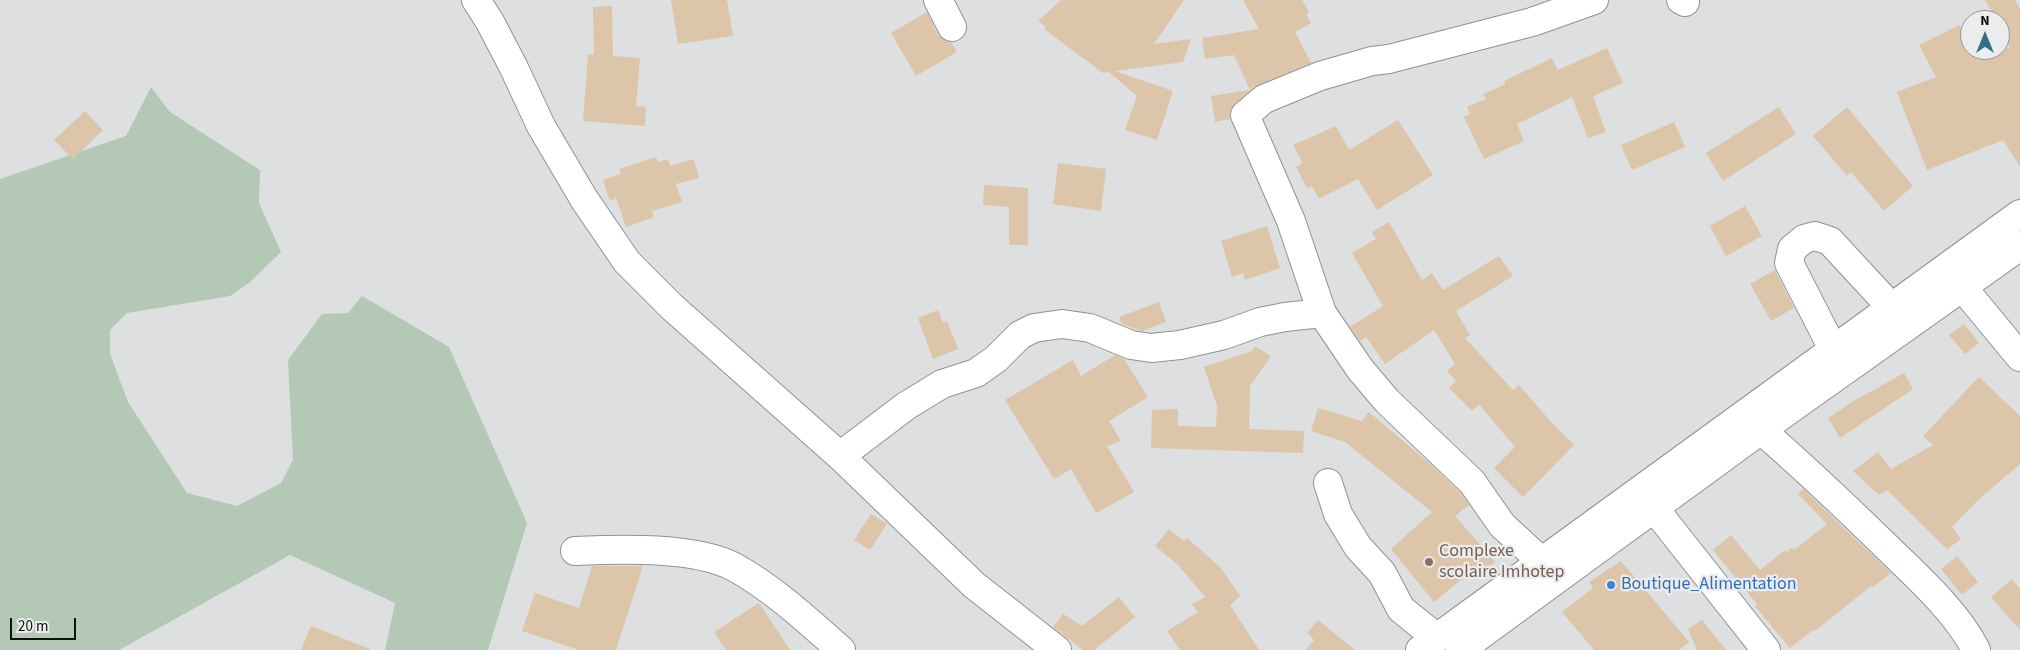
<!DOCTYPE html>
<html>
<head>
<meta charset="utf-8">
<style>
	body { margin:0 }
	#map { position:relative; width:2020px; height:650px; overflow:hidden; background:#dedfe1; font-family:"Source Sans 3",sans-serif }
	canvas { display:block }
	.north { position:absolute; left:1960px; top:10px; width:50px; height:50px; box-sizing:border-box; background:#ebecee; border:1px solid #939495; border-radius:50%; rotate:0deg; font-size:14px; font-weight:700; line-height:20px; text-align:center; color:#0f0f0f }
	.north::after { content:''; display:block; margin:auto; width:18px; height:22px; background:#336d86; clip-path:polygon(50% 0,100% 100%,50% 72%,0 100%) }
	.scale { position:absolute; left:10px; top:618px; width:66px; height:22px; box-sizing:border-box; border:2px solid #0f0f0f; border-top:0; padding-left:6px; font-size:15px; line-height:18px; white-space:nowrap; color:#0f0f0f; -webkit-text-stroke:4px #ebecee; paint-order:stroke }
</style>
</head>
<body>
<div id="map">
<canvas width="2020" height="650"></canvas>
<div class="north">N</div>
<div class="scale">20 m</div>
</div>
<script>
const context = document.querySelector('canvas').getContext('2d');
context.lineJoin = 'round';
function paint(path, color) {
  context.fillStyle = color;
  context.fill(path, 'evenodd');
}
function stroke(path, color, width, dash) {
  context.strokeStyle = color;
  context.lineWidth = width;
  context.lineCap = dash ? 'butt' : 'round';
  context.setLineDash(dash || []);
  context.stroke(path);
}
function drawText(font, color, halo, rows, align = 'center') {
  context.font = font + ' "Source Sans 3",sans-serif';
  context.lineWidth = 4.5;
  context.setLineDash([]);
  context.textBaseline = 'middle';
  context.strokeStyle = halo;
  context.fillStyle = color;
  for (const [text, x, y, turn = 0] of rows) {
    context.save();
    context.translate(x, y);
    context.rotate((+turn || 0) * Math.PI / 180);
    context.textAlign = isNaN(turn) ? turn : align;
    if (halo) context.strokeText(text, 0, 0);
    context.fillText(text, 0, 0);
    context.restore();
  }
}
const green = new Path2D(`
	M151,87l19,25 90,58 -1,33 22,49 -31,30 -20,14 -103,17 -17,17v24l18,48 59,91 50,13 44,-23 12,-23 -5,-100 34,-46 26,-1 14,-17 87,51 78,176 -39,127h-103l10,-47 -105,-48 -171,95h-119v-471l126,-43z`);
const building = new Path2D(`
	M671,0h56l6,36 -55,8z
	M1061,0h123l-30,44 37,-5 -8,23 -68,9 58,20 -16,49 -32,-10 12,-34 -28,-24 -6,1 -59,-44 2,-2 -8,-6z
	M1243,0h59l7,12 -3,2 5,9 -16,9 16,31 -57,24 -19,17 -5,7v8l-15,3 -4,-26 39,-6 -16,-35 -29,4 -3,-21 57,-9z
	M1985,0h30l5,9v158l-17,-27 -76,30 -30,-78 39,-15 -17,-32 40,-20 11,21v4h2l5,10 33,-13 -10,-16v-11h-3z
	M612,6l1,50 27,2 -4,48 10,1 -1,19 -62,-5 5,-67 6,1 -1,-48z
	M927,12l11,23 6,5 8,3 5,9 -41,24 -25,-43z
	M1607,48l16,35 -30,13 13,36 -18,6 -16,-41 -55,27 7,17 -40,18 -20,-42 6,-3 -3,-7 19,-8 -3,-5 23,-10 -2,-3 48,-23 6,12z
	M1779,107l17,27 -73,47 -17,-28z
	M1847,107l66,79 -29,25 -33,-39 -4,4 -34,-40z
	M85,111l18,19 -30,29 -19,-19z
	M1398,120l35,55 -56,35 -19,-31 -39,20 -7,-13 -5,2 -11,-21 7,-4 -10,-18 43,-19 13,24z
	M1674,122l11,25 -53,23 -11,-25z
	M656,157l2,5 10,-3 2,7 24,-7 5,19 -23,6 6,18 -30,9 2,6 -28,10 -10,-29 -6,3 -7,-21 18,-6 -2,-5z
	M1058,163l48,6 -5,42 -48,-7z
	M984,185l44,3v57h-19v-38l-26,-2z
	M1745,206l17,30 -36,20 -16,-30z
	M1389,222l33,58 10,-7 11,17 56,-34 14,20 -57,35 14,24 -5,3 48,52 6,-5 33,38 22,22 -51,52 -29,-29 21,-21 -36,-43 -7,7 -23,-23 7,-7 -9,-10 8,-7 -21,-34 -49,34 -19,-27 -6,4 -10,-14 33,-21 -31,-53 24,-14 -4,-7z
	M1267,226l13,42 -35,12 -2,-7 -11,4 -11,-36z
	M1775,270l19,38 -23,13 -21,-37z
	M1159,302l7,20 -24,9 -20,-7 -3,-7z
	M938,310l5,13 4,-2 11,28 -25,10 -15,-41z
	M1964,324l15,19 -14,11 -16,-19z
	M1255,346l16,10 -21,30 -1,43 55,2 -1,22 -152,-5 1,-38 26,-1v17l38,1 1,-21 -13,-39 48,-16z
	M1115,355l9,4 24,38 -39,24 12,20 -14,5 27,46 -38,21 -25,-44 -17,10 -49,-79 68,-40 8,16z
	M1904,373l9,16 -73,49 -12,-20 24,-16z
	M1979,377l41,39v48l-42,36 -26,27 9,12 -14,10 -60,-59 -8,5 -26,-24 25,-19 13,17 42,-24 -10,-9z
	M1318,408l44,13 7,-9 59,50 32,30 9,13 -14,11 40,46 -17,12 -4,-5 -40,33 -43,-53 41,-37 -87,-70 -34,-11z
	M1803,489l88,84 -19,15 -1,-2 -56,45 -2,-1 -23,18 -35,-42 2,-2 -44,-54 18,-15 29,35 25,-20 1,2 6,-4 2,2 33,-26 -29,-30z
	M871,514l16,10 -17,26 -16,-10z
	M1169,529l15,12 3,-3 34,30 19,28 -10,9 29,45h-79l-13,-19 31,-19 -6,-8 13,-7 -28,-33 -22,-18z
	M1957,556l21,26 -16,13 -21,-26z
	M1621,561l68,81 -10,8h-85l-32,-38 31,-24 -4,-6z
	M592,566h51l-27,84h-37l-57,-19 13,-38 44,15z
	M2012,579l8,10v41l-29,-33z
	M1119,597l16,20 -41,33h-11l-30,-23 10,-13 19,12z
	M759,603l31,47h-64l-12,-18z
	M1318,620l37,30h-49l8,-10 -7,-7z
	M1702,620l24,30h-29l-9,-21z
	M311,626l59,23 -1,1h-68z`);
const minor = new Path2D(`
	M476,0l14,22 24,46 27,58 43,73 43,63 45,45 168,149 134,129 83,65
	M938,0l14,27
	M1681,0l4,2
	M1963,288l57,69
	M1833,349l-44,-86 3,-14 12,-10 11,-3 15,5 61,66
	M1761,430c45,39 88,80 131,122 29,28 66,62 84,98
	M840,456l66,-50 36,-22 34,-11 20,-14 24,-24 14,-7 28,-4 28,4 41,17 20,3 29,-3 44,-10 36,-13 25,-5 37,-4
	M1328,483l10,31 20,33 24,26 19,36 36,29
	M1654,508l112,142
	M575,551c44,-2 122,-5 161,17 39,22 72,53 105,82
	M1541,561l-39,-36 -30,-43 -85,-81 -27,-32 -38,-56 -31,-92 -46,-106 19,-16 56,-23 52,-15 17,-2 143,-37 62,-22`);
const major = new Path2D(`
	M1420,650l600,-436
	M1460,650l301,-220 259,-184`);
const markers = [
	[1429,562,5,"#8d6e63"],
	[1611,585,5,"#3f7fe0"]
];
const educationNames = [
	["Complexe",1439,552],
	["scolaire Imhotep",1439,573]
];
const shopNames = [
	["Boutique_Alimentation",1621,585]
];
paint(green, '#b3c8b5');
paint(building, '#dcc5a9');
stroke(minor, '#909192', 30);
stroke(major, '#909192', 30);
stroke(minor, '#fff', 28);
stroke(major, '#fff', 28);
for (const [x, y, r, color] of markers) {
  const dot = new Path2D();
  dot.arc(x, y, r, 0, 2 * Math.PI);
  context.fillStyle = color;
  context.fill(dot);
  stroke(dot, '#ebecee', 2);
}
drawText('18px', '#785e54', '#ebecee', educationNames, 'left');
drawText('18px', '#366cbe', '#ebecee', shopNames, 'left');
</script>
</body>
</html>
